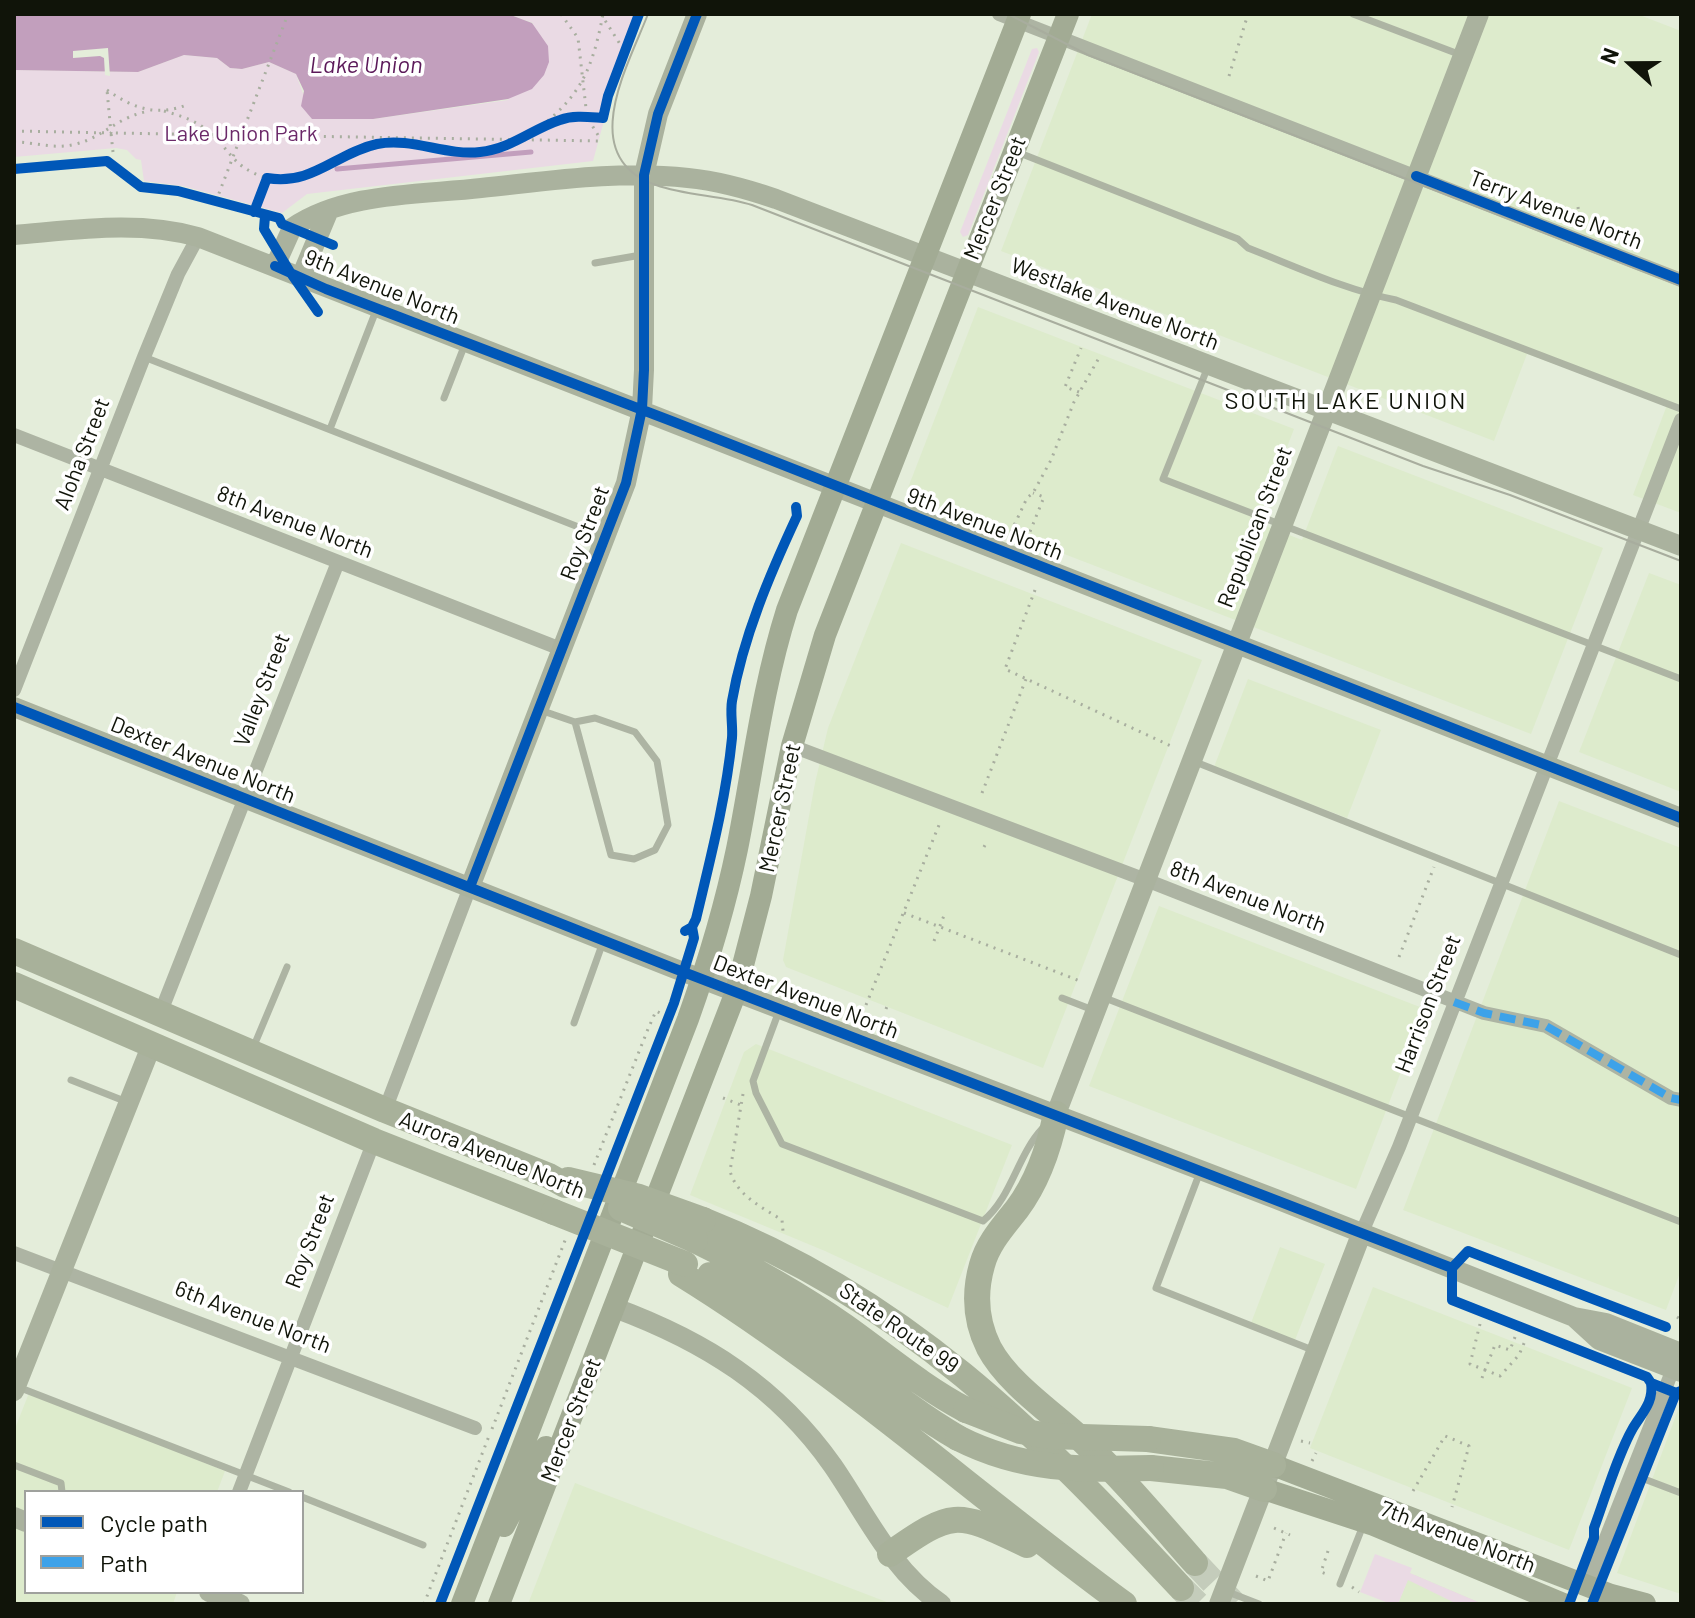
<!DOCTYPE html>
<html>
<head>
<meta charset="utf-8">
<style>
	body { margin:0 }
	#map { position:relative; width:1695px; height:1618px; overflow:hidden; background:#e4edda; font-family:Barlow,sans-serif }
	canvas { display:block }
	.frame { position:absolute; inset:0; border:16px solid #101409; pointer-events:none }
	.legend { position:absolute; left:24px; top:1490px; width:280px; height:104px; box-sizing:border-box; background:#fff; border:2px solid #9fa19d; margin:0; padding:10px 14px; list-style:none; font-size:24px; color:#101409 }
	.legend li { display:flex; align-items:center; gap:16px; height:40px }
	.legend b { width:40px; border:2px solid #9fa19d }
	.north { position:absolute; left:1591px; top:24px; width:80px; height:80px; -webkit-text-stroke:6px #fff; paint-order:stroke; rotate:291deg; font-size:22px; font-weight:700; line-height:32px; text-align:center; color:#101409 }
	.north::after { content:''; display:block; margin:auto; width:28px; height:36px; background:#101409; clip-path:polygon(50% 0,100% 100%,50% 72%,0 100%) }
</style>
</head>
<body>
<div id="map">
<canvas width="1695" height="1618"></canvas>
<div class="frame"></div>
<ul class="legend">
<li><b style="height:10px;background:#0057b8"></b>Cycle path</li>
<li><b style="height:10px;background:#3da2e9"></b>Path</li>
</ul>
<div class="north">N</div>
</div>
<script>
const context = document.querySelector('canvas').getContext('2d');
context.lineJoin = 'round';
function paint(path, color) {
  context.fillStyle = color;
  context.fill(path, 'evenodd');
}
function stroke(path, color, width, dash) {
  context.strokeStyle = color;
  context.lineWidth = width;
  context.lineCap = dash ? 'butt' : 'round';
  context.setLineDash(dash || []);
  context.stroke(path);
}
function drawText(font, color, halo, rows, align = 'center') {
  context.font = font + ' Barlow,sans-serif';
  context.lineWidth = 7;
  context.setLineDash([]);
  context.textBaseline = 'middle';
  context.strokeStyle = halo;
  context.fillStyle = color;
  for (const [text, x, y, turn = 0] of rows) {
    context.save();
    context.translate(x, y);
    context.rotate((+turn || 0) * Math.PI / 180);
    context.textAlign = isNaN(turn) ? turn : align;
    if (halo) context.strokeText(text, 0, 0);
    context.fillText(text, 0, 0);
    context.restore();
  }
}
const built = new Path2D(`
	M1092,14h545l44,17v482l-48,-18 34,-90 -140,-51 -33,87 -493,-190z
	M978,307l316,122 -36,94 44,17 36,-94 265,102 -72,186 -625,-241z
	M901,543l301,117 -159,408 -257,-101 -3,-7 32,-177 13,-55z
	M1649,573l32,12v207l-102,-40z
	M1248,679l133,51 -34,88 -133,-51z
	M1559,801l122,47v422l-15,40 -263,-100z
	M1159,906l266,103 -69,180 -267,-103z
	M756,1044l256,101 -64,163 -123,-57 -135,-56 54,-143z
	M1280,1247l45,17 -30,76 -44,-17z
	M1373,1287l259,101 -63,162 -259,-102z
	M29,1393l196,78 -8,21h-191v100h151l-4,12h-159v-173z
	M1681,1402v192l-64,-21z
	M575,1483l317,121h-364z
	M1410,1573l73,31h-85z`);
const green = new Path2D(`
	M508,14h135l-35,92 -15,55 -286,33 -25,19 -99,-27 -39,-5 -3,-21 -5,-1 -9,-9 -11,-2 -102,9v-87l124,2 46,-17 33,3 13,10 12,1 27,-7 27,12 16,45h61l135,-19 25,-77z
	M1037,48l2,4 -71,183 -5,2 -3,-5 72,-183z
	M1375,1554l37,14 -2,5 73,31h-26l-49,-24 -10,24h-7l-31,-12z`);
const water = new Path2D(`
	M14,14h494l24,9 16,23 1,16 -5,13 -12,14 -24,10 -135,20h-61l-11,-13 3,-15 -8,-17 -27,-12 -27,7 -12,-1 -13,-10 -33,-3 -46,17 -124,-2z`);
const pier = new Path2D(`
	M108,48l2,28 -5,-1 -1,-17 -4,-2 -27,2v-7z`);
const stream = new Path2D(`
	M337,169l194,-17`);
const highwayTunnel = new Path2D(`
	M1195,1563l39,41
	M1181,1588l16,16`);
const path = new Path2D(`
	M561,14l17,24 9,79 14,23
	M601,14l24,38
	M1229,76l19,-62
	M107,90c27,19 51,27 82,14
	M164,111c14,4 28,8 40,17 27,20 26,39 63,50
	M587,117l16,1 5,-22 31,-82
	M14,131l97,2 -4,-43
	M522,140c54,-37 69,-62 81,-126
	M14,142c22,0 40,8 62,2 28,-7 42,-28 74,-33
	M113,152l-2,-19 491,8
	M216,201l72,-187
	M1578,207l2,16
	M1079,392l-14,-5 16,-39
	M1011,532l16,-34 6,-5 18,-33 23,-58 26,-46
	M1027,539l17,-42 -11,-4
	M1035,590l-30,79 166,77
	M982,793l44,-114
	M984,847l2,-4
	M904,913l176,68
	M934,941l11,-28
	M1399,957l35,-90
	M866,1005l73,-180
	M886,1009l2,-5
	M743,1094l-13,77c7,25 32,36 52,49l1,11
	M723,1098l18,7
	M594,1165l54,-136 8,-18 6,3
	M1677,1317l3,2
	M1480,1324l-10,40 15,6 -3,8
	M1515,1337l-5,13 -15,-5 -10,25 15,6 19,-21 6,-14
	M492,1429l74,-191
	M1301,1441l9,2
	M1312,1461l4,-8
	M1413,1491l32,-55 24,10 -17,61
	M1274,1528l16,7
	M1328,1551l-7,21 8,3
	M1256,1576l12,5 18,-48
	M1352,1587l7,5
	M424,1604l65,-168`);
const lane = new Path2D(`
	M1353,14l108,41
	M1017,152l221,87 10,9c49,19 97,42 148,52l285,109
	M595,263l46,-8
	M144,357l460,180
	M1207,369l-44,110 518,200
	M444,398l21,-54
	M330,429l47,-121
	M540,710l35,12 36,133 23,4 21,-9 13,-25 -11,-64 -22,-29 -40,-14 -20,4
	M1193,761l488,194
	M1062,998l31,12
	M1105,998l576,224
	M779,1011l-26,70 3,12 26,51 201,77c29,-24 34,-65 59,-92
	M574,1023l29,-81
	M253,1048l34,-81
	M71,1080l56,22
	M1200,1172l-44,116 159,63
	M18,1387l271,105
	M14,1465l47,18 1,9
	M1631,1474l50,19
	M302,1497l121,48
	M1340,1584l24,-61
	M1228,1592l31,12`);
const street = new Path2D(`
	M999,14l682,266
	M14,435l547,214
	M14,690l130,-333 34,-83 20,-37
	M792,746l354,134 338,133 62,13 125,72 10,2
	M160,1014l178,-452
	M385,1110l85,-223
	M1362,1232l37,-85 282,-727
	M14,1253l461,175
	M239,1492l135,-351
	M1587,1586l86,-217`);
const secondary = new Path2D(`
	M14,235c61,-5 124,-15 184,2l1483,581
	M275,266l17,-38c52,-36 128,-33 189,-40 68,-7 138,-18 207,-10 31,3 59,11 88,21l905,347
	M301,277l28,-67
	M14,707l659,261 603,231 298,118 32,6 75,30
	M470,887l156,-404 16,-74 2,-39v-195l14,-61 39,-100
	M1056,1114l423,-1100
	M615,1308c89,33 162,78 218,158 33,48 58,104 108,138
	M1575,1318l24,22 82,32
	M14,1391l138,-347
	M14,1517l12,5
	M209,1592l31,12
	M1219,1604l143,-372`);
const primary = new Path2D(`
	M1273,1465l338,130 34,9
	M1264,1489l110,36 189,79
	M504,1526l42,-79
	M462,1604l226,-585c20,-56 37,-112 49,-170 16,-80 25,-160 50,-239l233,-596
	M499,1604l237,-612 25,-96 31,-150 33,-111 243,-621`);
const highway = new Path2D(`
	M14,951l371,159 164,66 16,9
	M14,985l360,156 180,71
	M1056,1114c-7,34 -18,67 -39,95 -14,18 -29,34 -35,56 -8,28 -6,57 7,83 19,36 65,66 95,94 39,37 75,80 111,121
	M703,1220c203,80 332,211 478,368
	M695,1240c51,25 102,53 149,86 41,29 78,61 122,84
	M681,1274c157,97 294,221 443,330
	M710,1275c34,16 67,33 98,55 51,36 95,76 150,108
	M1148,1439l86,12 39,14
	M1151,1468l76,8 37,13
	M890,1554c65,-46 67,-42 137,-9`);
const tram = new Path2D(`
	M648,14c-20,52 -73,143 8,171 30,11 65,10 96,20l671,261 87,29 171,66
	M1008,14l80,41 593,231`);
const highwayBridge = new Path2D(`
	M568,1180l71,17 64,23
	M621,1208l74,32
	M554,1212l131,52
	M966,1410l54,21 29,5 99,3
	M958,1438c65,33 122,32 193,30`);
const quiet = new Path2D(`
	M1454,1002l30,11 62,13 125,72 10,2`);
const cycleway = new Path2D(`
	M14,169l93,-8 34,26 37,4 101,27 3,6 51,21
	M1416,176l265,104
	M254,212l13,-34c45,8 69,-25 110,-34 35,-7 68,12 103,8 31,-3 52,-23 80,-32 14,-5 28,-3 43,-2l5,-22 31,-82
	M265,216l-1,13 26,43 28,40
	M275,266l51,23 348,133 1007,396
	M14,707l659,261 779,300
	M470,887l156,-404 16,-74 2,-39v-195l14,-61 39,-100
	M685,931l7,-4 4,-8c14,-59 30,-120 36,-181 1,-12 -2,-25 0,-37 11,-64 38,-127 65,-185l-1,-9
	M1666,1327l-198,-76 -16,17v32l195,77 4,6 25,10 5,-2
	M440,1604l234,-601 20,-65 -2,-11
	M1569,1604l25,-66v-10c11,-30 24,-74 39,-100 9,-15 21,-26 18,-45
	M1592,1604l84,-211`);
const parkNames = [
	["Lake Union Park",241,134]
];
const streetNames = [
	["Mercer Street",995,198,-68],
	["Terry Avenue North",1556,210,21],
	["9th Avenue North",382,287,22],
	["Westlake Avenue North",1115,304,21],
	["Aloha Street",82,454,-69],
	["8th Avenue North",295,522,21],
	["9th Avenue North",985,524,21],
	["Republican Street",1255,527,-69],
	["Roy Street",585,533,-69],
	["Valley Street",262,690,-69],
	["Dexter Avenue North",203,760,22],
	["Mercer Street",780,808,-78],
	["8th Avenue North",1248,897,21],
	["Dexter Avenue North",806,997,21],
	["Harrison Street",1428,1004,-69],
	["Aurora Avenue North",492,1155,22],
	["Roy Street",310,1241,-69],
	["6th Avenue North",253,1317,21],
	["State Route 99",899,1328,35],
	["Mercer Street",571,1420,-69],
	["7th Avenue North",1458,1537,21]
];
const waterNames = [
	["Lake Union",366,65]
];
const neighbourhoodNames = [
	["SOUTH LAKE UNION",1346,401]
];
paint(built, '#ddebcc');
paint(green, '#eadae4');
paint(water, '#c29fbd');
paint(pier, '#e4edda');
stroke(stream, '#c29fbd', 5);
stroke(highwayTunnel, '#c4ccbb', 26, [26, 13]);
stroke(path, '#a8ae9f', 3, [2, 6]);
stroke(lane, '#adb4a3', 7);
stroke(street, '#adb4a3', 14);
stroke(secondary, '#aab29e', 20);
stroke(primary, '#a2ab94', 22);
stroke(highway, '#a8b19a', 26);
stroke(tram, '#a8ad9e', 2);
stroke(highwayBridge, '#a8b19a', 26);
stroke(quiet, '#3da2e9', 8, [16, 8]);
stroke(cycleway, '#0057b8', 10);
drawText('22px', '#6b2969', '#fff', parkNames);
drawText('22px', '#101409', '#fff', streetNames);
drawText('italic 24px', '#5b1959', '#fff', waterNames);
context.letterSpacing = '2px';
drawText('24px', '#101409', '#fff', neighbourhoodNames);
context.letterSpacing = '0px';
</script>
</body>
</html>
